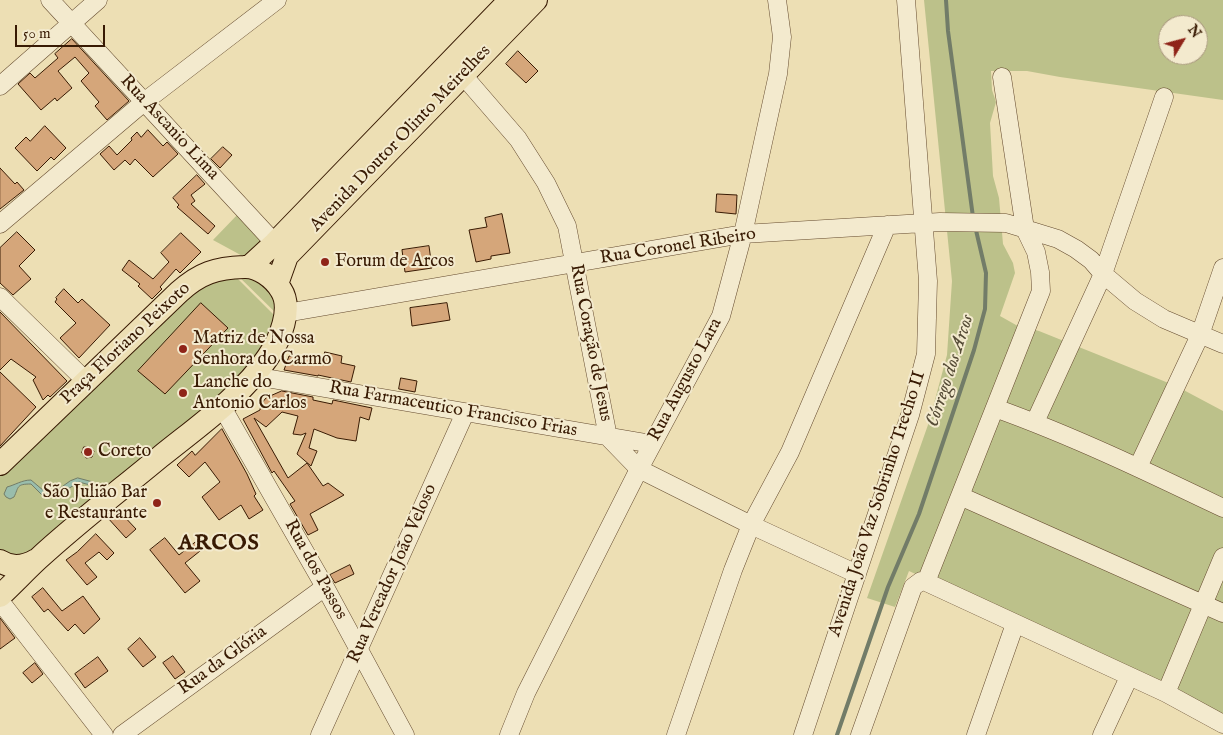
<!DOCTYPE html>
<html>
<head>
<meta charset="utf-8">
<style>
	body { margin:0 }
	#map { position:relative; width:1223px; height:735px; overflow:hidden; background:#eddfb4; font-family:"IM FELL English",serif }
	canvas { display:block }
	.north { position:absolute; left:1158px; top:15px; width:50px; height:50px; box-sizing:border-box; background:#f3eace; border:1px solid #a8977d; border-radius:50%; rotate:53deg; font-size:14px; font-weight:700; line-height:20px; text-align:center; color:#381a03 }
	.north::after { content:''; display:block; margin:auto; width:18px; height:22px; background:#8f2418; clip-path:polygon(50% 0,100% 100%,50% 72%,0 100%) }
	.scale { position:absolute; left:15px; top:25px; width:90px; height:22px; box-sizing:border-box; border:2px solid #381a03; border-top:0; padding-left:6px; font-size:15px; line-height:18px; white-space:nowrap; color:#381a03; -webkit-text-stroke:4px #f3eace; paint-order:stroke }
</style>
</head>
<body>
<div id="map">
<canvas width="1223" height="735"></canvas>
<div class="north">N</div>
<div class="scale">50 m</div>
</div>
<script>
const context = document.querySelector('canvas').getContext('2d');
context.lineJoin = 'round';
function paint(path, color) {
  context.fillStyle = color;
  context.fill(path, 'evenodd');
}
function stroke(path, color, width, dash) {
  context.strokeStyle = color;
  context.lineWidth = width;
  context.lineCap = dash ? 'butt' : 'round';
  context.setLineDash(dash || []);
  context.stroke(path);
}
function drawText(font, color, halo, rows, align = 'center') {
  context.font = font + ' "IM FELL English",serif';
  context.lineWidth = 4;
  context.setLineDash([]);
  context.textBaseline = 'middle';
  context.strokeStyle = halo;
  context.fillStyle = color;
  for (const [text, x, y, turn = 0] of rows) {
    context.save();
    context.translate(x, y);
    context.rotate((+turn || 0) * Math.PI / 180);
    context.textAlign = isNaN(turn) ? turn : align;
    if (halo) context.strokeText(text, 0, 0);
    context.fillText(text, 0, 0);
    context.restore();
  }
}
const green = new Path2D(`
	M924,0h299v100l-163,-23 -33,-6h-36l1,19 4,12 -6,21 3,53 6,22 4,46 10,19 2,10 -15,43 16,9 23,6 137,55 47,25v308l-314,-148 -14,36 -28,-9 62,-176 18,-67 5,-74zM1168,25h30v30h-30z
	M239,213l27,26 -18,20 -35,-19z
	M230,268l31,5 22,47z
	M228,269l54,54 -10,24 -235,211h-37v-93l179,-172z`);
const water = new Path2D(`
	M78,478l15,4 -3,3 -11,-3 -24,15 -13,-2 -11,-11c-15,0 -12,3 -17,13l-4,2 -4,-2 -2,-3 3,-7c8,-2 15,-7 24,-7l13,11 5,2 7,-2 14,-10z`);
const stream = new Path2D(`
	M946,0l2,31 25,186
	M837,735l51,-148 31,-73 55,-164 11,-41 1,-36 -11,-47`);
const building = new Path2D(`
	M72,39l57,62 -22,19 -12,-14 4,-4 -18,-21 8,-8 -14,-16 -17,14 14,17 -15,13 -2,-3 -14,12 -23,-26 12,-11 5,5 23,-20 -3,-4z
	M518,51l20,20 -12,12 -20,-19z
	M45,126l21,22 -12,12 -3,-3 -14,14 -22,-23 11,-11 4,4z
	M148,130l15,16 4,-4 11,12 -25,23 -18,-18 -5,6 -5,-5 -11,10 -14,-16 9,-8 8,9 15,-15 -1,-2 6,-6 4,5z
	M223,147l9,8 -12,13 -9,-9z
	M0,168l15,16 2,-2 7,8 -24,19z
	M197,175l8,9 -14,11 4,6 -4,3 24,22 -7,8 -31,-27 2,-2 -6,-7z
	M717,194l20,1 -1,19 -20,-2z
	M502,214l8,39 -19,3v3l-15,3 -7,-32 18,-3 -2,-9z
	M17,232l18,18 -16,16 12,13 -18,16 -13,-12v-35z
	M181,233l20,19 -21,21 -4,-4 -16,18 2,2 -10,10 -14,-13 2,-2 -18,-14 7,-10 24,19 16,-17 -8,-9z
	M429,246l3,22 -27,4 -3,-22z
	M64,289l14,14 4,-4 28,26 -31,33 -19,-20 16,-15 -21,-21 2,-3 -1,-1z
	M201,303l27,25 -63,66 -27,-23z
	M447,303l3,17 -38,6 -2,-18z
	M0,312l67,69 -17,16 -2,-2 -5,5 -10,-20 3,-3 -25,-18 -11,11z
	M325,352l17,4 -1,7 14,3 -4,16 -33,-7v1l-34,-6 5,-14 34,3z
	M0,372l36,35 -36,39z
	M401,378l16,3 -2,11 -16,-3z
	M282,391l31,6v3l19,4 1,-4 39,8 -3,12 -9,-3 -4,24 -19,-3 -23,-9 -5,19 8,3 -6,15 -14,-12 9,-21 -5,2 -8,-1 5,-18 -16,-4 -16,15 -12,-9 34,60 19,-15 16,23 5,-3 16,12 -34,19 8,16 -10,5 -18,-31 5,-3 -21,-30 -2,2 -29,-54 17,-9 1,-6 5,-6z
	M222,429l25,45 9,20 -2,2 9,14 -14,9 -8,-14 -22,15 -17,-23 18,-15 -15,-20 -16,15 -12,-12 15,-14 3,4z
	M84,447h6l4,4 -2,6 -6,1 -4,-5z
	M116,510l3,3 1,-1 16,17 -10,9 -19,-21z
	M96,534l18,19 -7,7 -8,-8 -14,11 12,14 -10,8 -21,-25 11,-8z
	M165,538l14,17 20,-16 6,8 -20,16 15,18 -15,12 -35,-43z
	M350,565l4,9 -19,9 -5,-8z
	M43,588l19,23 21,-15 17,23 -16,15 -9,-10 -7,7 -20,-22 -4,3 -12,-15z
	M0,618l15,20 -15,11z
	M140,638l16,19 -13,10 -15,-18z
	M173,656l12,16 -10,7 -12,-16z
	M98,657l10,14 -23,17 -10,-14z
	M35,663l8,11 -11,9 -9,-10z`);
const minor = new Path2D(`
	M50,0l232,251
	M455,66l63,73 28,44 21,43 41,211 31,32 112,56 106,49
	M0,86l98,-86
	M0,224l144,-122 133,-102
	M0,297l86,84
	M286,313l457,-79 197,-12 66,1 52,16 18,10 15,11 12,14 32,27 29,18 59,25
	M254,376l398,68
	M222,407l103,180 80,148
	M995,408c78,28 153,64 228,100
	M1035,422l68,-148 61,-177
	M1138,467l62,-132 23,-67
	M960,496l263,117
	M926,582l115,-291 -1,-19 -4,-20 -11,-23 -23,-152
	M0,601l104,134
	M1166,693l57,-136
	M122,735l203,-148
	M320,735l145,-322
	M509,735l17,-42 113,-224 82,-153 22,-82 35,-160 4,-37 -5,-37
	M676,735l57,-165 18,-45 39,-73 97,-227
	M803,735l107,-320 16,-61 2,-73 -22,-281
	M860,735l53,-148 8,-6 5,1 240,111 57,31
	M976,735l39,-111
	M1102,735l27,-58`);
const major = new Path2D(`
	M249,267l26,-24 235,-243
	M277,284l10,-28 249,-256
	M0,464l179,-172c21,-19 37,-24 65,-25 14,-1 30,11 37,23 12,18 -1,50 -13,67 -26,39 -71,70 -108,100 -41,34 -83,66 -122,102 -13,12 -25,25 -38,37
	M0,561c12,8 24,6 36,-1`);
const markers = [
	[325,262,5,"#8f2418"],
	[183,349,5,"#8f2418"],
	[183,393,5,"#8f2418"],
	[88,452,5,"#8f2418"],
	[157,503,5,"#8f2418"]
];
const streetNames = [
	["Rua Ascanio Lima",169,128,47],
	["Avenida Doutor Olinto Meirelhes",401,139,-46],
	["Rua Coronel Ribeiro",678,247,-9],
	["Rua Coração de Jesus",590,343,79],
	["Praça Floriano Peixoto",126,344,-43],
	["Rua Augusto Lara",686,380,-62],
	["Rua Farmaceutico Francisco Frias",453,410,10],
	["Avenida João Vaz Sobrinho Trecho II",878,504,-72],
	["Rua dos Passos",315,570,61],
	["Rua Vereador João Veloso",393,574,-66],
	["Rua da Glória",223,661,-36]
];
const poiNames = [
	["Forum de Arcos",335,262],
	["Matriz de Nossa",193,339],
	["Senhora do Carmo",193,360],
	["Lanche do",193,383],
	["Antonio Carlos",193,404],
	["Coreto",98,452],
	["São Julião Bar",147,493,"right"],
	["e Restaurante",147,514,"right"]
];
const waterNames = [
	["Córrego dos Arcos",951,371,-72]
];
const districtNames = [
	["ARCOS",219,544]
];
paint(green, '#bcc18a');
paint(water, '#99bdac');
stroke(water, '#727c68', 1);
stroke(stream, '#727c68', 4);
paint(building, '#d5a67a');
stroke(building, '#381a03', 1);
stroke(minor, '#654b2f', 19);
stroke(major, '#381a03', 24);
stroke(minor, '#f3eace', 18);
stroke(major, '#eddfb4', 22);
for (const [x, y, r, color] of markers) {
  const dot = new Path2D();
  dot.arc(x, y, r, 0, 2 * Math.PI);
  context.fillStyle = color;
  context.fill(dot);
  stroke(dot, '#f3eace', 2);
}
drawText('18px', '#381a03', '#f3eace', streetNames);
drawText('18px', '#381a03', '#f3eace', poiNames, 'left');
drawText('italic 19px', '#554b36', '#f3eace', waterNames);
context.letterSpacing = '1px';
drawText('bold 22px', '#381a03', '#f3eace', districtNames);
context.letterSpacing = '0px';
</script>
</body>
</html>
